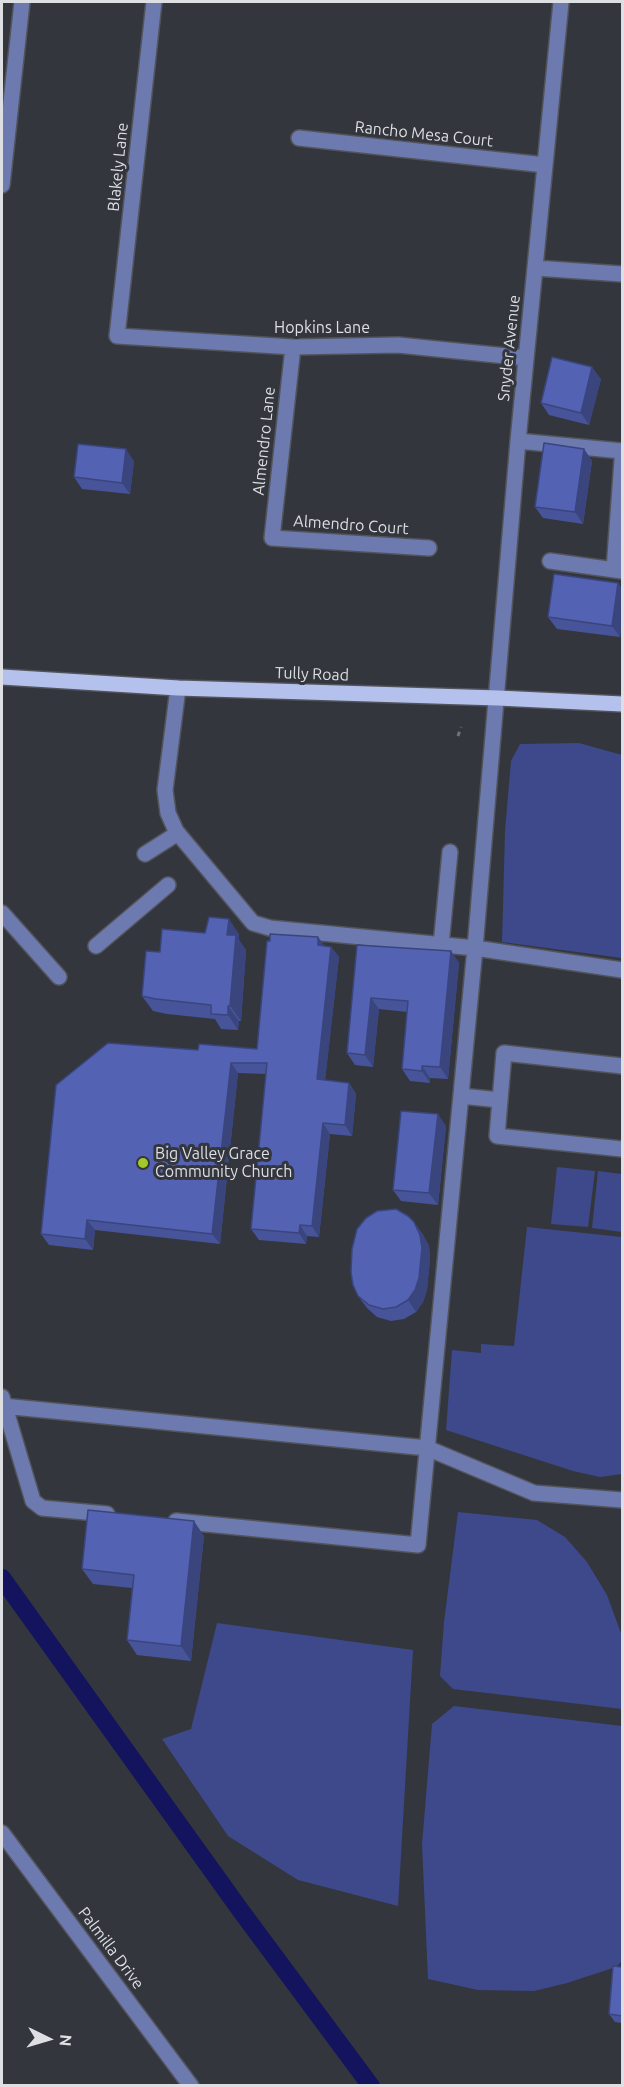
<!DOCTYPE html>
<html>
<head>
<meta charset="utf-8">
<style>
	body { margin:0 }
	#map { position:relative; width:624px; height:2087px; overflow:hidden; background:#34363d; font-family:Ubuntu,sans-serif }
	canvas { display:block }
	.frame { position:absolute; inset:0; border:3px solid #dddfe3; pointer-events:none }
	.north { position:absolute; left:18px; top:2009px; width:60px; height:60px; -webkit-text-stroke:4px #34363d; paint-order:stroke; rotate:95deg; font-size:16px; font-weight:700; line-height:24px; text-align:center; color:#dddfe3 }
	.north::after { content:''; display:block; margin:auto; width:21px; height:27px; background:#dddfe3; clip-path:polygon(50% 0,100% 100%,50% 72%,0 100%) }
</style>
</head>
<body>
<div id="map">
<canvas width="624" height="2087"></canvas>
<div class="frame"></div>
<div class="north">N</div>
</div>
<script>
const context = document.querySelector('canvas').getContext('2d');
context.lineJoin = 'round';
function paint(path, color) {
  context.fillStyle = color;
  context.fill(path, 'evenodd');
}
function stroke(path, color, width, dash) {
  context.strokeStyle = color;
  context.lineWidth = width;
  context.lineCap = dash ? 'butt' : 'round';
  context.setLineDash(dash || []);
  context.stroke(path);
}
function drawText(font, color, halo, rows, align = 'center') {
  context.font = font + ' Ubuntu,sans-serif';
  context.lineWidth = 6;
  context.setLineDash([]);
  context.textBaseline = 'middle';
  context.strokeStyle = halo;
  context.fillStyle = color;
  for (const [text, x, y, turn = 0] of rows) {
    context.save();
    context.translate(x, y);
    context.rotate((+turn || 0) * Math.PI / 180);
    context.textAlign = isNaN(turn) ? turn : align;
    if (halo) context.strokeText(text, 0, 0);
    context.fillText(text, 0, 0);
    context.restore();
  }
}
const green = new Path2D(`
	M579,743l43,12v203l-120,-16 3,-111 6,-70 9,-17z
	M557,1167l38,4 -7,56 -37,-3z
	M598,1171l24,3v58l-30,-4z
	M527,1227l95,10v237l-22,3 -27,-6 -127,-41 6,-80 29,3v-9l33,2z
	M458,1512l79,8 28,17 22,25 20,33 15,41v73l-169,-20 -13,-13 4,-54z
	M217,1623l196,27 -15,256 -100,-26 -70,-44 -66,-97 29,-10z
	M454,1706l168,20v235l-6,6 -49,16 -33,8 -56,-1 -50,-11 -6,-135 10,-120z`);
const canal = new Path2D(`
	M2,1578l239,333 130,175`);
const path = new Path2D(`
	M458,736l3,-9`);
const minor = new Path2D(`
	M154,2l-37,334 176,11 105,-2 128,13
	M299,138l246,27
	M2,185l20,-183
	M535,268l87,6
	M293,347l-21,191 157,10
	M518,441l104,10
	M550,561l72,10
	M614,570l8,-110
	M178,688l-13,102 3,23 8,18 77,92 17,5 205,20 43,-507 43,-439
	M145,854l33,-21
	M2,913l57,64
	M441,945l9,-93
	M96,946l72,-61
	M461,1096l39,4 -3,36 125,13
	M500,1100l4,-47 118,13
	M2,1397l31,104 9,7 65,6
	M3,1406l424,42 107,45 88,7
	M176,1521l242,24 57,-597 147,22
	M2,1833l189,253`);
const major = new Path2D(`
	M2,677l176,11 320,10 124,6`);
const wall = new Path2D(`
	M601,379l-12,46 -40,-10 -8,-12z
	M584,449l8,12 -9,63 -40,-6 -8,-11z
	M134,461l-4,33 -48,-5 -8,-12z
	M618,583l4,6v33l-2,15 -63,-8 -9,-12z
	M205,933l34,1v6l7,10 -5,71h-2l-1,9 -17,-1 -6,-10 -48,-5 -14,-3 -11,-15z
	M318,937l6,9 7,1 8,10 -14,123 24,3 7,11 -4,42 -22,-2 -11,103 -12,-1 -1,8 -47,-4 -8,-11 15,-155 -28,-1 -18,171 -125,-14 -2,20 -44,-5 -8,-11 157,-184 59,-1z
	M357,945l94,6 8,12 -11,116 -18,-1v5l-20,-2 -8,-12 5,-57 -28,-3 -6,58 -18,-2 -8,-12z
	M446,1126l-8,79 -37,-4 -8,-11z
	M422,1233l7,13 1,13 -3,31 -4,12 -7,10 -12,7 -13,2 -14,-4 -10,-9 -9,-12z
	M204,1536l-13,125 -54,-6 -10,-15 5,-52 -39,-4 -11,-15z
	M622,1967v56l-7,-1 -6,-8z`);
const shadedWall = new Path2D(`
	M592,367l9,12 -12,46 -8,-12z
	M126,449l8,12 -4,33 -8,-11z
	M584,449l8,12 -9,63 -8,-12z
	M618,583l4,6v33l-2,15 -8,-11z
	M229,919l10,15v6l7,10 -5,71 -11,-15 -3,-71z
	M318,937l8,11 -8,-3z
	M331,947l8,10 -15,133 -7,-11z
	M451,951l8,12 -11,116 -8,-12z
	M371,998l8,11 -6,58 -8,-12z
	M228,1006l11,15 -1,9 -10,-15z
	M231,1063l7,10 -18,171 -8,-10z
	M422,1066l8,12v5l-8,-12z
	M349,1083l7,11 -4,42 -7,-11z
	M438,1114l8,12 -8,79 -9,-12z
	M323,1123l7,11 -11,103 -7,-11z
	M87,1220l8,10 -2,20 -8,-11z
	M414,1222l8,11 7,13 1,13 -3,31 -4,12 -7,10 -8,-12z
	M300,1225l7,11 -1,8 -7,-11z
	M194,1521l10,15 -13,125 -10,-15z`);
const building = new Path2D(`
	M552,357l40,10 -11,46 -40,-10z
	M544,443l40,6 -9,63 -40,-5z
	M78,444l48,5 -4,34 -48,-6z
	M554,574l64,9 -6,43 -64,-9z
	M209,917l20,2 -2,16h9l-6,71h-2v9l-17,-1v-9l-55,-6 -14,-3 4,-45 14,1 2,-23 43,4z
	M270,934l48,3v8l13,2 -14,132 32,4 -4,42 -22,-2 -11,103 -12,-1 -1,8 -48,-4 16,-166h-36l-19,171 -125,-14 -2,19 -44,-5 15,-149 52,-42 90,7 1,-6 58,5 10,-108h3z
	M357,945l94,6 -11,116 -18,-1v5l-20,-2 6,-68 -37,-3 -6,57 -18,-2z
	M401,1111l37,3 -9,79 -36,-3z
	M396,1209l12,7 6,6 6,13 2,13 -3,30 -4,12 -7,10 -12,7 -13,2 -14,-4 -11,-9 -5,-11 -2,-13 1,-23 5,-20 9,-11 11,-7z
	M88,1510l106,11 -13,125 -54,-6 7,-65 -52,-6z
	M613,1966l9,1v49l-13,-2z`);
const markers = [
	[143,1163,6,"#a2c928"]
];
const streetNames = [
	["Rancho Mesa Court",424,134,6],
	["Blakely Lane",118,167,-84],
	["Hopkins Lane",322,328],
	["Snyder Avenue",509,348,-84],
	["Almendro Lane",264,441,-84],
	["Almendro Court",351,525,4],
	["Tully Road",312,674,2],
	["Palmilla Drive",111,1948,53]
];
const poiNames = [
	["Big Valley Grace",155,1154],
	["Community Church",155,1172]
];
paint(green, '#3d498a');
stroke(canal, '#14145e', 18);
stroke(minor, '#52545b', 18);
stroke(major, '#52545b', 18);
stroke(path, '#717379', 3, [4.5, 4.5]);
stroke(minor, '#6c7aaf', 15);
stroke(major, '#b5c1ed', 15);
paint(wall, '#475499');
paint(shadedWall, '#3a457d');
paint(building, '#5362b2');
stroke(building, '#3a457d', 1.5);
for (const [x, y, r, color] of markers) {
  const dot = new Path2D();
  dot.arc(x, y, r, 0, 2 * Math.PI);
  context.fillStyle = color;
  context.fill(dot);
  stroke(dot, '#34363d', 2);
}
drawText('16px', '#dddfe3', '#34363d', streetNames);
drawText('16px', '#dddfe3', '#34363d', poiNames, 'left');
</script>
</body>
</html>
